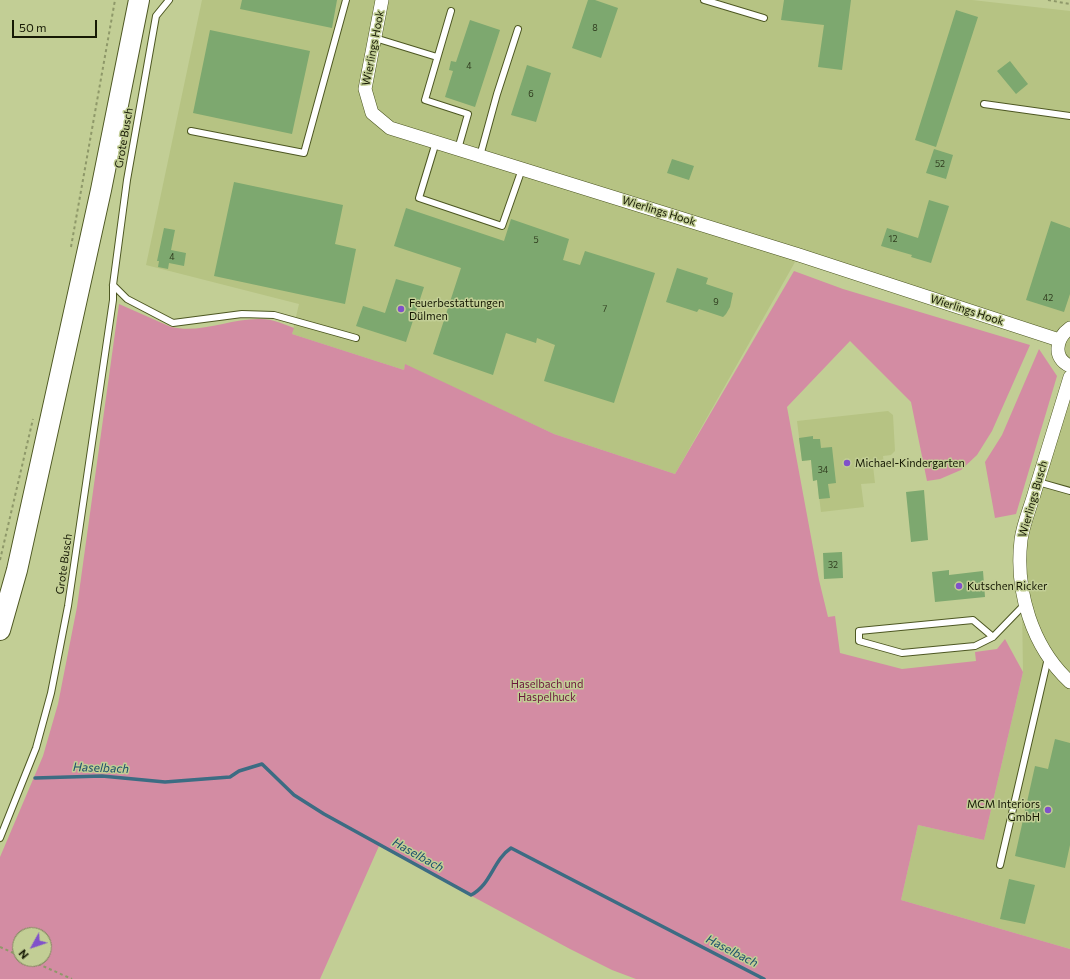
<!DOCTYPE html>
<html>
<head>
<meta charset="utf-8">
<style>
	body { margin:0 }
	#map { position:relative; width:1070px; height:979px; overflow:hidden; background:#c2ce95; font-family:Commissioner,sans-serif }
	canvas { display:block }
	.north { position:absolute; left:12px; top:927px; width:40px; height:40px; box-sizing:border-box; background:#c2ce95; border:1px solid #7d865b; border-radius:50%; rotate:230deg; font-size:11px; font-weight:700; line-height:16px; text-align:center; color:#161904 }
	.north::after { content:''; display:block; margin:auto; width:14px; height:18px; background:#8051ca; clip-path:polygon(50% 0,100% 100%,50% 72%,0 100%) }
	.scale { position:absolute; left:12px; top:20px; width:85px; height:18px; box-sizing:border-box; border:2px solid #161904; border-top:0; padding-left:5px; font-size:12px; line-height:14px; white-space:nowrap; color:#161904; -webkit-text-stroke:3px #c2ce95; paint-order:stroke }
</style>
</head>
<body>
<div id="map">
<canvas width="1070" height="979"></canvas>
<div class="north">N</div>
<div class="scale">50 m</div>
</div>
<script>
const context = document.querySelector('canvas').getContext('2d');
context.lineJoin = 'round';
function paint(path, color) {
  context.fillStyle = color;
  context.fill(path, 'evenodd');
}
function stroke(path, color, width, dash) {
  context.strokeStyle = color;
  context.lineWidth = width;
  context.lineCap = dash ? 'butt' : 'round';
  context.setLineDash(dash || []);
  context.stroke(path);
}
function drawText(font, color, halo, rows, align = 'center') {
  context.font = font + ' Commissioner,sans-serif';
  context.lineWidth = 3;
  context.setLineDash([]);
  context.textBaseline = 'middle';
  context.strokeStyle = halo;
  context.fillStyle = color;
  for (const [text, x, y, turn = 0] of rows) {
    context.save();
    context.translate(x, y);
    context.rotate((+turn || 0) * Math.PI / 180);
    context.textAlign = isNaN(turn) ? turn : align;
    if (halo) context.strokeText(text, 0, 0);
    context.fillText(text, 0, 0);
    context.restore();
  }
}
const built = new Path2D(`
	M202,0h770l98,11v355l-12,-21 -259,-90 -124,219 -121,-40 -149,-69 -1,5 -112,-36 7,-30 -153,-39z
	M1070,377v572l-169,-49 17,-75 66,15 39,-168 -2,-133z
	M888,411l5,4 2,36 -4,4 -8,1 1,9 -11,1 2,17 -14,1 3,23 -43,5 -4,-32 -4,1 -2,-21 -9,1 -5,-40z`);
const green = new Path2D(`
	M794,271l49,18 187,56 -38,86 -15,24 -16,15 -21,9 -13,2 -16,-79 -61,-61 -63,66 32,173 9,37 7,-1 5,37 62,16 74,-8 -1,-9 22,-3 8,-10 18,33 -39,168 -66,-15 -17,75 169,49v30h-434l-24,-9 -42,-21 -191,-103 -59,133h-320v-122l43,-101 15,-52 19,-97 42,-303 52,23c30,7 60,-9 90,-8 11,0 23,5 33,9l-2,6 112,36 1,-6 149,70 121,40zM20,935h24v24h-24z
	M1039,349l18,27 -41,138 -21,4 -10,-56 17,-27z`);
const stream = new Path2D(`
	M35,778l67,-2 63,6 65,-5 9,-6 23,-7 32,31 30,19 147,81c20,-10 22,-35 40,-47l253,131`);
const building = new Path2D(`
	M242,0h95l-5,28 -92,-19z
	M588,0h7l23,8 -17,50 -29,-10z
	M784,0h67l-9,70 -24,-3 6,-42 -43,-5z
	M956,10l22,7 -42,130 -21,-7z
	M470,20l30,10 -25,77 -30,-10 8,-26 -4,-1 2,-9 5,1z
	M210,30l100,21 -18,83 -99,-21z
	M1010,61l18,23 -12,10 -19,-23z
	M527,65l24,8 -15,49 -25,-7z
	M934,149l19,6 -7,24 -20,-6z
	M672,159l22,7 -5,14 -22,-7z
	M234,182l109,23 -8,39 21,5 -11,55 -131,-28z
	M929,200l20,6 -18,57 -20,-6 1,-2 -31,-9 6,-18 31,10z
	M406,208l98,33 7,-22 58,20 -6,21 17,5 5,-14 70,22 -41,130 -70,-22 11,-36 -18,-7 -1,5 -30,-10 -13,42 -60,-21 28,-86 -67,-22z
	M1051,221l19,7v66l-6,18 -38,-12z
	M164,228l11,2 -4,20 15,3 -2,13 -15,-3 -1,6 -10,-2 1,-6h-2z
	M677,268l31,10 -2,6 27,9 -3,14 -4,7 -3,3 -24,-8 -2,3 -31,-10z
	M396,279l28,8 -18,55 -50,-16 7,-20 22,7z
	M813,436v3h7l1,9 11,-1 4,36 -8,1 2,14 -11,1 -2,-19 -4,1 -2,-21 -9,1 -3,-23z
	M924,490l4,50 -17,2 -5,-50z
	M842,552l1,26 -19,1 -1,-26z
	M949,570v5l34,-4 2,26 -50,5 -3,-30z
	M1055,739l15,4v102l-5,23 -50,-12 20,-90 13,3z
	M1009,879l26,6 -10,39 -25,-5z`);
const path = new Path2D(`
	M1048,0l22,4
	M71,247l44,-247
	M0,560l33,-141
	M0,947l20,9
	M27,959l45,20`);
const lane = new Path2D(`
	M704,0l60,18
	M451,11l-26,89 43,14 -10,35
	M375,38l62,19
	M984,104l86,12
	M191,131l113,22 42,-153
	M436,142l-17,56 83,28 20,-57
	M480,156l17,-62 21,-65
	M113,285l14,14 46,24 69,-9 32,1 82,23
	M1038,482l32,9
	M993,637l-20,-17 -114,11v10l43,12 73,-7 18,-9 32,-33
	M0,838l36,-90 15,-55 17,-87 45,-306v-15l14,-105 29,-164 13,-16
	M1000,865l48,-207`);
const street = new Path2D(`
	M382,0l-17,89 7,24 18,15 409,127 260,85
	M1070,328c-14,10 -18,30 0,38
	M1070,377c-12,38 -23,76 -35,114 -4,15 -12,33 -14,49 -6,51 11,107 49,142`);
const primary = new Path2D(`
	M0,630l17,-60 84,-380 38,-190`);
const markers = [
	[401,309,4,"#8051ca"],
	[847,463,4,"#8051ca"],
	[959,586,4,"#8051ca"],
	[1048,810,4,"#8051ca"]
];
const numberNames = [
	["8",595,28],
	["4",469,66],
	["6",531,94],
	["52",940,164],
	["12",893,239],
	["5",536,240],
	["4",172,257],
	["42",1048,298],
	["9",716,302],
	["7",605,309],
	["34",823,470],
	["32",833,565]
];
const streetNames = [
	["Wierlings Hook",373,48,-79],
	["Grote Busch",124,138,-80],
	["Wierlings Hook",659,211,17],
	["Wierlings Hook",967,310,18],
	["Wierlings Busch",1033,499,-74],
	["Grote Busch",64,564,-82]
];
const poiNames = [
	["Feuerbestattungen",409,303],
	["Dülmen",409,316],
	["Michael-Kindergarten",855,463],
	["Kutschen Ricker",967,586],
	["MCM Interiors",1040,804,"right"],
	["GmbH",1040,817,"right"]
];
const parkNames = [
	["Haselbach und",547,684],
	["Haspelhuck",547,697]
];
const waterNames = [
	["Haselbach",101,768,2],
	["Haselbach",418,855,29],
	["Haselbach",732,951,27]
];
paint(built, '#b6c383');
paint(green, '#d38ca3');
stroke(stream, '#3c6c83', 3.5);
paint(building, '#7da86f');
stroke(lane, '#4d5722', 8);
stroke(street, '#4d5722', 14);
stroke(primary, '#4d5722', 22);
stroke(path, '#8e9869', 2, [3, 3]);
stroke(lane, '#fff', 6);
stroke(street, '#fff', 13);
stroke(primary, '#fff', 20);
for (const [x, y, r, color] of markers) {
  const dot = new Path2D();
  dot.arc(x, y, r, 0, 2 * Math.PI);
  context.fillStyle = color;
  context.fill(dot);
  stroke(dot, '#c2ce95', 1.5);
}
drawText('9px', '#303d1f', null, numberNames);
drawText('11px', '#161904', '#c2ce95', streetNames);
drawText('11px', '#161904', '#c2ce95', poiNames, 'left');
drawText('11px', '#6b153c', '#c2ce95', parkNames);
drawText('italic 12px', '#1a4e6c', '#c2ce95', waterNames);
</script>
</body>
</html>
